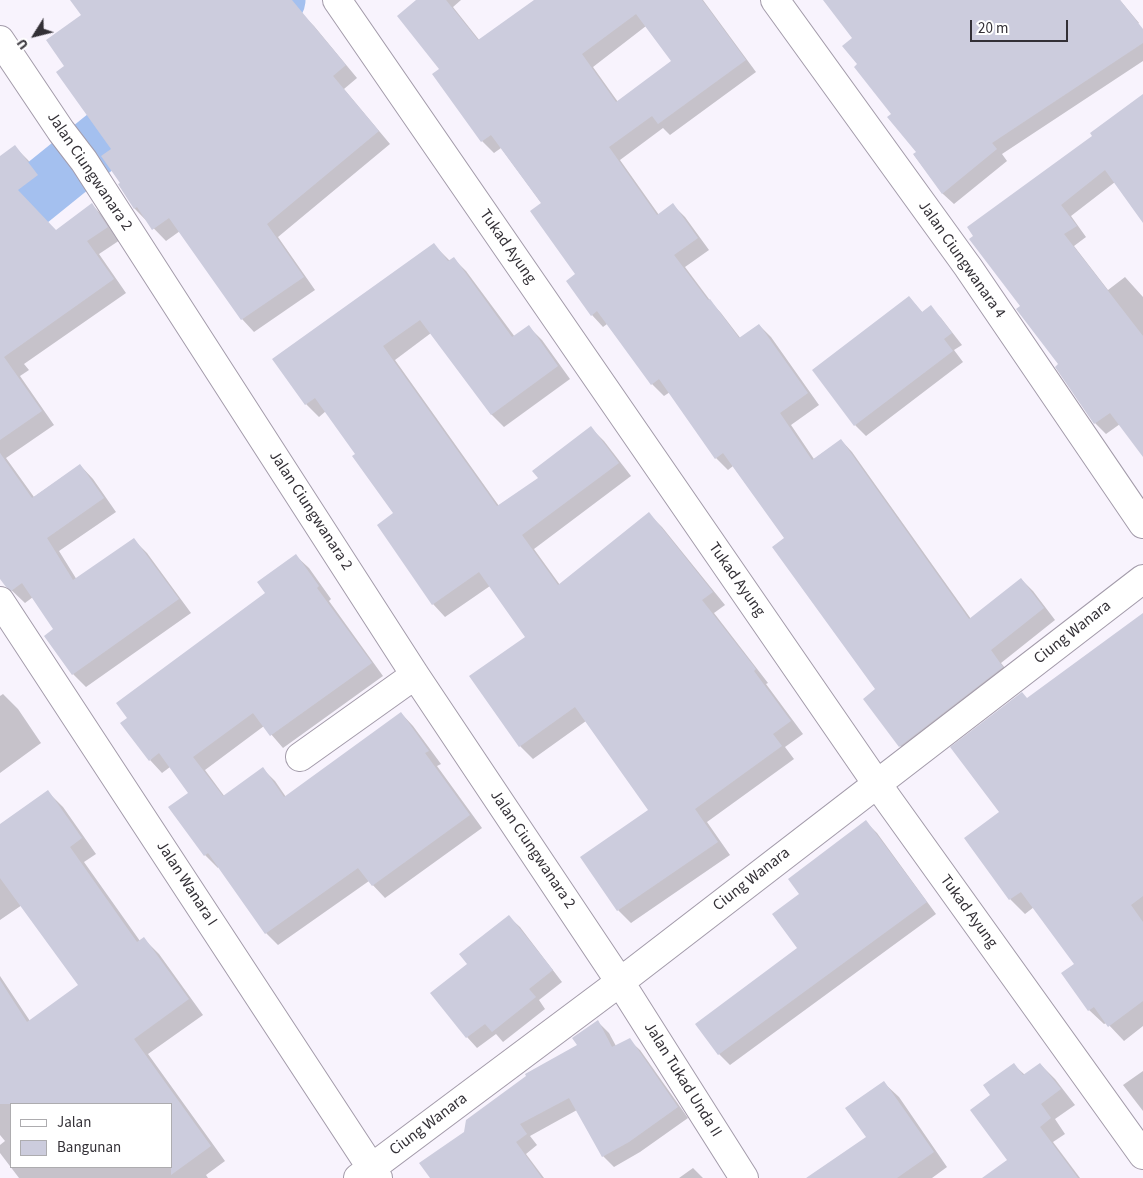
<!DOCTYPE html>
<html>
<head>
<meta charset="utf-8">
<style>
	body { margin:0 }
	#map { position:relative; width:1143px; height:1178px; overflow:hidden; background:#f8f3fd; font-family:"Source Sans 3",sans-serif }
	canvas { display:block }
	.legend { position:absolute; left:10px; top:1103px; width:162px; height:65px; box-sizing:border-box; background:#fff; border:1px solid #adacaf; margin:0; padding:6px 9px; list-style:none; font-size:15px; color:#333036 }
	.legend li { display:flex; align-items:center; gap:10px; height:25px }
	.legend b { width:25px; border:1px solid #adacaf }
	.north { position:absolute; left:10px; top:10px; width:50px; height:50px; -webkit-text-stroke:4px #fff; paint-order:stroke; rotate:234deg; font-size:14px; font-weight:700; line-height:20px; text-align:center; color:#333036 }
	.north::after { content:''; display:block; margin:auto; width:18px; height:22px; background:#333036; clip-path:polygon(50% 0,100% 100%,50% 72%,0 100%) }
	.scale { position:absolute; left:970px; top:20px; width:98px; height:22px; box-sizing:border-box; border:2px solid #333036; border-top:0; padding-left:6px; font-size:15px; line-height:18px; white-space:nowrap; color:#333036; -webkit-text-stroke:4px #fff; paint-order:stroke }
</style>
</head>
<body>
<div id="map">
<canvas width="1143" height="1178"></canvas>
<ul class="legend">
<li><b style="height:6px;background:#fff"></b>Jalan</li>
<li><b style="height:14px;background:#ccd"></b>Bangunan</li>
</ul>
<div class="north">U</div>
<div class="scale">20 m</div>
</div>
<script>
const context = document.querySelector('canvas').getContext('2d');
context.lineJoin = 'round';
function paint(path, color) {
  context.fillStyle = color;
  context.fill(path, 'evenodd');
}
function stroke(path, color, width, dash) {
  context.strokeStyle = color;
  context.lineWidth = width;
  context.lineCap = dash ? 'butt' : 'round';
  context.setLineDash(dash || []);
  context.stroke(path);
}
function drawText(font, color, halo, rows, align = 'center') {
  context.font = font + ' "Source Sans 3",sans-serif';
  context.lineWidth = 5;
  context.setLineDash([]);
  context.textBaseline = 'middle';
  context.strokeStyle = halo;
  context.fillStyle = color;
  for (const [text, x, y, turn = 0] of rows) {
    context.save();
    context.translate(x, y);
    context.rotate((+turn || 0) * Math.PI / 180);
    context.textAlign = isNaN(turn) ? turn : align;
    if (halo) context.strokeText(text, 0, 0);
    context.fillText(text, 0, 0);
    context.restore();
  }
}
const shadow = new Path2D(`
	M71,0h194l37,14 12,12 43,52 -13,11 46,55 -112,93 37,53 -61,42 -12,-13 -62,-88 -14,10 -31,-32 -16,-24 2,-2 -8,-34 -47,-83 16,-51z
	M416,0h45l-8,7 27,34 56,-41h167l53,72 -86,63 -7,-7 -43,32 39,55 14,-10 12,12 24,33 -24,17 27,36 9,10 20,26 18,-14 12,12 48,68 -28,20 23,34 27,-19 11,12 119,167 50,-40 12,12 22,29 -54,43 13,16 -102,79 -12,-12 -35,-47 12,-10 -92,-151 -52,-72 -5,4 -12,-12 -46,-66 -6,4 -12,-12 -45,-60 -4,3 -11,-12 -15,-40 -35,-71 -41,-56 -7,5 -12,-12 -48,-67 7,-5zM646,26l27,35 -55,41 -25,-35z
	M825,0h295l19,23 -5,3 9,12v23l-141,93 5,7 -53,43 -11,-10 -29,-39 3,-3 -58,-88 -6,-26z
	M1143,95v126l-28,-39 -44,34 15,21 -12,9 34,44 17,-13 18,20v158l-23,-31 -14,10 -11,-11 -38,-56 3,-2 -38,-58 -51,-68z
	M15,147l13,13 22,29 -20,15 26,27 36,-26 13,13 15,22 -21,14 27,39 -102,71 5,6 -9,6 34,49 -48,33 28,39 46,-32 13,14 23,33 -57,39 18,29 57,-40 13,13 44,60 -105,74 -13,-13 -18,-45 -22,-32 -8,6 -18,-17 -7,-9v-419z
	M434,245l16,16 3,-3 13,13 49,66 14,-10 13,13 28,39 -66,48 -13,-13 -60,-81 -36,27 104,146 41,-27 51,-51 13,13 27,35 -97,73 26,36 89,-71 13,13 63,78 -11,8 54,70 -2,1 37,50 -18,13 9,12 -87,63 23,33 -99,68 -13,-13 32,-99 -64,-90 -53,38 -13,-13 6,-109 -36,-51 -45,31 -12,-13 -38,-90 -38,-60 -31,-43 -7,6 -13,-13z
	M909,297l14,16 7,-6 11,11 21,27 -8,5 9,12 -97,74 -11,-11z
	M296,556l13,12 22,31 -2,2 54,75 -100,72 -19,-22 -59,44 20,27 38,-28 12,12 11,16 115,-84 12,13 28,38 -4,2 45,62 -97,70 -16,-17 -91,64 -12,-12 -47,-67 -1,2 -13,-13 -35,-47 20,-15 -20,-26 -8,6 -12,-13 117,-167z
	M1143,630v396l-19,15 -17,-18 -3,1 -15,-14 -14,-46 -41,-57 -9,7 -15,-15 -44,-61 35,-25 26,-114z
	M3,694l15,15 23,34 -41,30v-77z
	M48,792l15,15 33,47 -12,8 56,79 4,-2 15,15 44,61 -55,39 77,107 -19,14 2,3h-189l-19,-25v-8l5,-4 -5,-6v-159l30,45 50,-36 -58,-80 -22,15v-94zM11,1104h160v63h-160z
	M866,822l11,11 59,81 -206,151 -11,-11 -22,-30 102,-76 2,-54z
	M509,917l11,10 42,55 -23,18 6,9 -42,33 -7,-8 -19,14 -10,-11 2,-73z
	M598,1022l11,11 7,13 13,-6 11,10 48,68 -48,34 -26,15 -11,-11 -26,-46 -47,26 7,9 -11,9 18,24h-112l33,-45 113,-87z
	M1040,1064l15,15 20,26 -20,14 10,15 -12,8 27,36h-96l24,-18 -16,-65 22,-30 11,10z
	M1143,1071v40l-20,-26z
	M884,1083l15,14 48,70 -15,11h-107l43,-40z
	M693,1168l10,10h-24z`);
const river = new Path2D(`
	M0,223l276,-223`);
const building = new Path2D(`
	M70,0h222l54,65 -13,11 46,55 -112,93 37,53 -63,43 -72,-102 -17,12 -15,-23 -3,2 -16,-25 2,-1 -19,-27 10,-7 -55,-77 8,-6 -18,-26 35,-25z
	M416,0h30l32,40 56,-40h168l44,60 -88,64 -6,-8 -43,31 48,68 16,-12 25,35 -24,17 34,45 2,-1 29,39 20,-14 49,69 -28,20 32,47 29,-21 128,180 52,-41 23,30 -53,42 12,17 -104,80 -36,-48 12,-10 -103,-142 12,-9 -61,-85 -8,6 -56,-80 -8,6 -54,-74 -6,5 -25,-35 9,-7 -45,-63 11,-8 -50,-68 -10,7 -49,-68 7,-5 -42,-53zM636,14l35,47 -55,41 -34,-48z
	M823,0h297l23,29v14l-151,100 5,6 -55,45 -29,-40 3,-2 -29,-35 4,-3 -37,-47 3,-3 -15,-18 10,-8z
	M1143,94v129l-38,-53 -44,35 16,21 -13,8 79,102v121l-33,-44 -16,11 -39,-57 3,-3 -42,-55 4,-3 -51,-67 4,-3 -6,-9 125,-91 -2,-3z
	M15,145l23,30 -20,15 38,40 36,-27 16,24 -21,14 27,38 -110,78 38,54 -42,29v-284z
	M434,243l14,18 6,-4 58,80 17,-12 29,41 -67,49 -71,-95 -37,26 114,160 41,-28 -6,-7 59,-45 28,37 -97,72 36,50 91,-73 64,80 -11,8 54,69 -2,2 37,50 -18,13 9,12 -87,63 23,33 -101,69 -37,-54 68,-47 -73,-103 -56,40 -50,-71 56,-39 -46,-65 -47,33 -55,-80 16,-12 -41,-57 3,-2 -40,-56 -10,7 -33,-46z
	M909,296l13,16 9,-7 21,28 -8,6 9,12 -99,75 -42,-56z
	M0,453l32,45 48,-34 24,34 -57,40 26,42 61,-42 45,61 -107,76 -28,-39 9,-7 -31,-46 -11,8 -5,-4 -6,-8z
	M296,554l23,32 -2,2 55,75 -102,73 -17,-23 -60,44 30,39 40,-29 21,30 117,-85 28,39 -4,2 45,62 -98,71 -14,-18 -93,66 -57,-81 -4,3 -36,-49 20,-14 -29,-40 -10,8 -29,-38 7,-5 -11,-15 149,-110 -8,-11z
	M1143,613v283l-12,9 12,17v79l-35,26 -14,-20 -6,4 -27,-38 13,-9 -53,-72 -12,8 -45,-62 35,-26 -49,-65 72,-55 5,6z
	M48,790l34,48 -12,9 67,95 7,-5 45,62 -55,40 77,107 -40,29v-71h-171v-124l27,42 51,-37 -78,-107v-54z
	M866,820l61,82 -209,153 -23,-31 102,-76 -25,-34 27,-20 -11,-15z
	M509,915l44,55 -24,19 7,8 -44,35 -7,-8 -19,14 -36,-45 37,-29 -8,-10z
	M598,1020l14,27 18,-9 48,69 -49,35 -27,15 -33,-59 -49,26 7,10 -11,8 26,36h-112l-11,-15 45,-31 2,-12 60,-44 -1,-2 52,-29 -5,-7z
	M1014,1063l9,12 17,-12 21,26 -20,15 10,14 -11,9 38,51h-96l25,-18 -37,-50 20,-15 -7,-10z
	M884,1081l50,71 -37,26h-91l60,-41 -21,-29z`);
const minor = new Path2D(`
	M337,0l540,784 266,371
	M775,0l193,267 175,257
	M0,40l61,91 23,30 331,514 205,307 124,196
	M0,601l378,577
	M300,757l115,-82
	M358,1178l262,-196 523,-403`);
const streetNames = [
	["Jalan Ciungwanara 2",89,172,56],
	["Tukad Ayung",507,247,55],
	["Jalan Ciungwanara 4",961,260,55],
	["Jalan Ciungwanara 2",310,511,57],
	["Tukad Ayung",736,580,55],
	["Ciung Wanara",1073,633,-38],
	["Jalan Ciungwanara 2",532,850,56],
	["Ciung Wanara",752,880,-38],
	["Jalan Wanara I",186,884,57],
	["Tukad Ayung",968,912,54],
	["Jalan Tukad Unda II",682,1080,58],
	["Ciung Wanara",429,1125,-37]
];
paint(shadow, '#0003');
stroke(river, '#a4c0ef', 59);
paint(building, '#ccd');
stroke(minor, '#a39baa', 30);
stroke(minor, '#fff', 28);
drawText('16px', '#333036', '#fff', streetNames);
</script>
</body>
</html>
